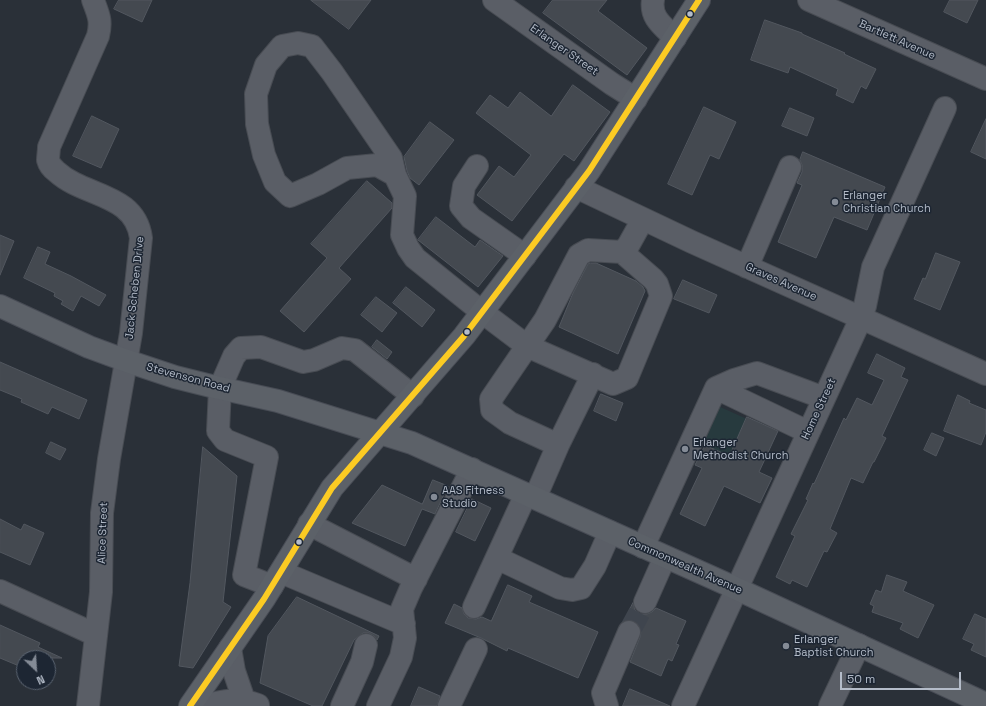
<!DOCTYPE html>
<html>
<head>
<meta charset="utf-8">
<style>
	body { margin:0 }
	#map { position:relative; width:986px; height:706px; overflow:hidden; background:#2a3038; font-family:"Space Grotesk",sans-serif }
	canvas { display:block }
	.north { position:absolute; left:16px; top:650px; width:40px; height:40px; box-sizing:border-box; background:#1d2633; border:1px solid #59626f; border-radius:50%; rotate:155deg; font-size:11px; font-weight:700; line-height:16px; text-align:center; color:#b4bcc9 }
	.north::after { content:''; display:block; margin:auto; width:14px; height:18px; background:#848b96; clip-path:polygon(50% 0,100% 100%,50% 72%,0 100%) }
	.scale { position:absolute; left:840px; top:672px; width:121px; height:18px; box-sizing:border-box; border:2px solid #b4bcc9; border-top:0; padding-left:5px; font-size:12px; line-height:14px; white-space:nowrap; color:#b4bcc9; -webkit-text-stroke:3px #1d2633; paint-order:stroke }
</style>
</head>
<body>
<div id="map">
<canvas width="986" height="706"></canvas>
<div class="north">N</div>
<div class="scale">50 m</div>
</div>
<script>
const context = document.querySelector('canvas').getContext('2d');
context.lineJoin = 'round';
function paint(path, color) {
  context.fillStyle = color;
  context.fill(path, 'evenodd');
}
function stroke(path, color, width, dash) {
  context.strokeStyle = color;
  context.lineWidth = width;
  context.lineCap = dash ? 'butt' : 'round';
  context.setLineDash(dash || []);
  context.stroke(path);
}
function drawText(font, color, halo, rows, align = 'center') {
  context.font = font + ' "Space Grotesk",sans-serif';
  context.lineWidth = 3;
  context.setLineDash([]);
  context.textBaseline = 'middle';
  context.strokeStyle = halo;
  context.fillStyle = color;
  for (const [text, x, y, turn = 0] of rows) {
    context.save();
    context.translate(x, y);
    context.rotate((+turn || 0) * Math.PI / 180);
    context.textAlign = isNaN(turn) ? turn : align;
    if (halo) context.strokeText(text, 0, 0);
    context.fillText(text, 0, 0);
    context.restore();
  }
}
const green = new Path2D(`
	M718,406l29,13 -18,37 -29,-13z`);
const building = new Path2D(`
	M119,0h33l-10,22 -28,-13z
	M311,0h60l-22,29z
	M553,0h54l-9,11 49,37 -20,27 -84,-62z
	M950,0h28l-11,23 -23,-11z
	M765,20l37,13v1l43,19 -1,1 32,15 -10,20 -5,-3 -8,17 -17,-8 2,-6 -48,-22 -2,6 -37,-13z
	M573,85l37,27 -36,49 -10,-7 -52,67 -35,-26 22,-29 15,11 17,-22 -55,-42 14,-18 18,13 12,-16 31,24z
	M704,107l32,15 -17,37 -9,-4 -18,40 -24,-11z
	M790,108l24,10 -7,18 -25,-10z
	M92,116l27,13 -18,39 -28,-12z
	M986,119v40l-15,-7z
	M430,122l24,18 -35,45 -9,-7 -3,-7 -3,-14z
	M803,152l82,35 -18,43 -33,-13 -18,41 -38,-16 24,-57 -5,-2 5,-11v-7l-2,-5z
	M367,181l25,22v5l-53,60 12,11 -47,53 -24,-21 47,-53 -16,-14z
	M436,217l39,30 5,-7 23,16 -25,31 -60,-47z
	M0,235l14,6 -14,34z
	M38,247l12,5 -5,12 26,12 35,19 -7,11 -18,-10 -8,15 -12,-7 2,-3 -9,-5 1,-3 -31,-15z
	M936,253l24,9 -20,48 -26,-11 9,-21 2,1z
	M591,263h5l40,18 7,6 2,4 -27,63 -59,-27 14,-34 15,-29z
	M683,280l34,15 -8,18 -35,-14z
	M406,287l29,23 -13,17 -29,-24z
	M376,297l21,16 -15,19 -21,-17z
	M377,340l15,12 -5,7 -15,-12z
	M877,354l28,14 -4,9 7,3 -26,56 4,2 -12,24h-1l-10,21 -12,-5 -21,51 7,4 -10,19 -3,-1 -17,36 -15,-7 -2,4 -14,-7 19,-41 -4,-2 17,-34 -2,-1 7,-16 1,1 30,-66 2,2 11,-22 15,7 12,-25 -16,-7z
	M0,362l87,38 -8,19 -27,-12 -4,7 -27,-12 1,-3 -22,-9z
	M601,394l22,9 -7,18 -22,-10z
	M958,395l12,6 -1,2 17,7v22l-5,13 -37,-14z
	M747,417l31,14 -19,41 13,6 -12,25 -36,-17 -19,40 -25,-12 22,-46 -7,-3 10,-20 24,11z
	M932,433l12,5 -8,18 -12,-6z
	M51,442l15,7 -6,11 -14,-7z
	M203,447l34,29 -14,126 8,5 -38,61 -14,-2 11,-83z
	M433,480l15,6 -13,28 -13,-5 -17,37 -53,-23 30,-38 40,19z
	M472,499l19,9 -16,33 -19,-9z
	M0,519l21,11 3,-6 20,9 -14,32 -30,-13z
	M887,575l20,7 -4,9 31,14 -16,33 -18,-9 3,-6 -31,-11 2,-6 -4,-2 6,-14 5,2z
	M508,585l24,11 -3,6 69,30 -20,46 -70,-30 -1,3 -26,-13 -36,-15 9,-19 8,4 2,6 4,4 8,1 6,-2 9,4z
	M297,597l82,39 -2,4 -3,-4 -5,-3h-6l-9,7 -32,66h-9l-53,-23 8,-47z
	M633,603l2,7 5,4h7l5,-2 4,-4 30,13 -10,23 3,1 -7,16 -4,-2 -7,17 -31,-14 10,-25 1,-6 -2,-6 -5,-4 -9,-1z
	M975,614l11,5v38l-15,-7 3,-6 -11,-5z
	M0,625l40,18 -2,4 24,11h-38v10l-24,-10z
	M419,687l21,9 -3,10h-26z
	M630,689l40,17h-47z`);
const minorTunnel = new Path2D(`
	M629,632l16,-30`);
const minor = new Path2D(`
	M494,0l118,84 24,15
	M653,0c-3,18 10,26 22,38
	M809,0l177,79
	M477,166l-13,20 -3,20 10,12 54,38
	M395,175l-4,-17 -59,-86 -20,-26 -14,-3 -16,3 -16,19 -10,29 1,30 7,31 11,27 15,14 28,-12 29,-16 30,-3 18,10 10,21 -3,39 6,13 7,10 67,54 45,34 86,38 14,-6 34,-82 -4,-12 -4,-5 -31,-27
	M576,187l116,55 294,132
	M747,267l43,-100
	M716,388l92,44
	M558,445l-48,-22 -18,-13 -1,-11 54,-79 34,-65 9,-5 34,2 6,-6 15,-27
	M535,498l23,-53 35,-71
	M309,524l107,55
	M643,547l73,-159 18,-8 23,-7 67,25
	M497,558l63,30 12,2 9,-2 14,-22 15,-34
	M281,572l123,52
	M272,586l-28,-11 23,-118 -42,-17 -7,-9 2,-43 14,-32 7,-8 20,-1 42,15 11,-2 28,-12 13,2 58,46
	M0,591l96,44
	M645,602l20,-45
	M474,607l52,-113
	M230,648l4,23 12,35
	M88,706l13,-114 1,-79 7,-54 22,-126 10,-95c-6,-45 -57,-41 -84,-66 -4,-3 -8,-8 -9,-12 0,-4 1,-9 1,-13l49,-111c4,-16 0,-22 -5,-36
	M204,706c20,-6 34,-8 54,-1
	M342,706l20,-44 4,-17
	M378,706l23,-49 4,-19 -3,-29 9,-21 61,-119
	M449,706l27,-57
	M607,706l-4,-13 26,-61
	M683,706l178,-388 4,-12 8,-39 72,-159
	M830,706l29,-61`);
const major = new Path2D(`
	M0,306l89,41 38,14 48,16 40,10 63,14 134,42 310,139 264,122
	M190,706l74,-107 68,-111 132,-152 125,-165 110,-171`);
const bus1 = new Path2D(`
	M190,706l74,-107 68,-111 132,-152 125,-165 110,-171`);
const markers = [
	[690,14,3.5,"#b4bcc9"],
	[835,202,4,"#848b96"],
	[467,332,3.5,"#b4bcc9"],
	[685,449,4,"#848b96"],
	[434,497,4,"#848b96"],
	[299,542,3.5,"#b4bcc9"],
	[786,646,4,"#848b96"]
];
const streetNames = [
	["Bartlett Avenue",897,40,24],
	["Erlanger Street",564,50,35],
	["Graves Avenue",781,282,24],
	["Jack Scheben Drive",135,288,-84],
	["Stevenson Road",188,378,15],
	["Home Street",819,409,-65],
	["Alice Street",103,533,-88],
	["Commonwealth Avenue",685,566,24]
];
const poiNames = [
	["Erlanger",843,196],
	["Christian Church",843,209],
	["Erlanger",693,443],
	["Methodist Church",693,456],
	["AAS Fitness",442,491],
	["Studio",442,504],
	["Erlanger",794,640],
	["Baptist Church",794,653]
];
paint(green, '#273a3e');
paint(building, '#444950');
stroke(building, '#52575f', 1);
stroke(minorTunnel, '#3f454e', 22, [22, 11]);
stroke(minor, '#484c53', 24);
stroke(major, '#484c55', 24);
stroke(minor, '#5a5e66', 22);
stroke(major, '#5c6168', 22);
stroke(bus1, '#fccb23', 6);
for (const [x, y, r, color] of markers) {
  const dot = new Path2D();
  dot.arc(x, y, r, 0, 2 * Math.PI);
  context.fillStyle = color;
  context.fill(dot);
  stroke(dot, '#1d2633', 1.5);
}
drawText('11px', '#b4bcc9', '#1d2633', streetNames);
drawText('11px', '#b4bcc9', '#1d2633', poiNames, 'left');
</script>
</body>
</html>
